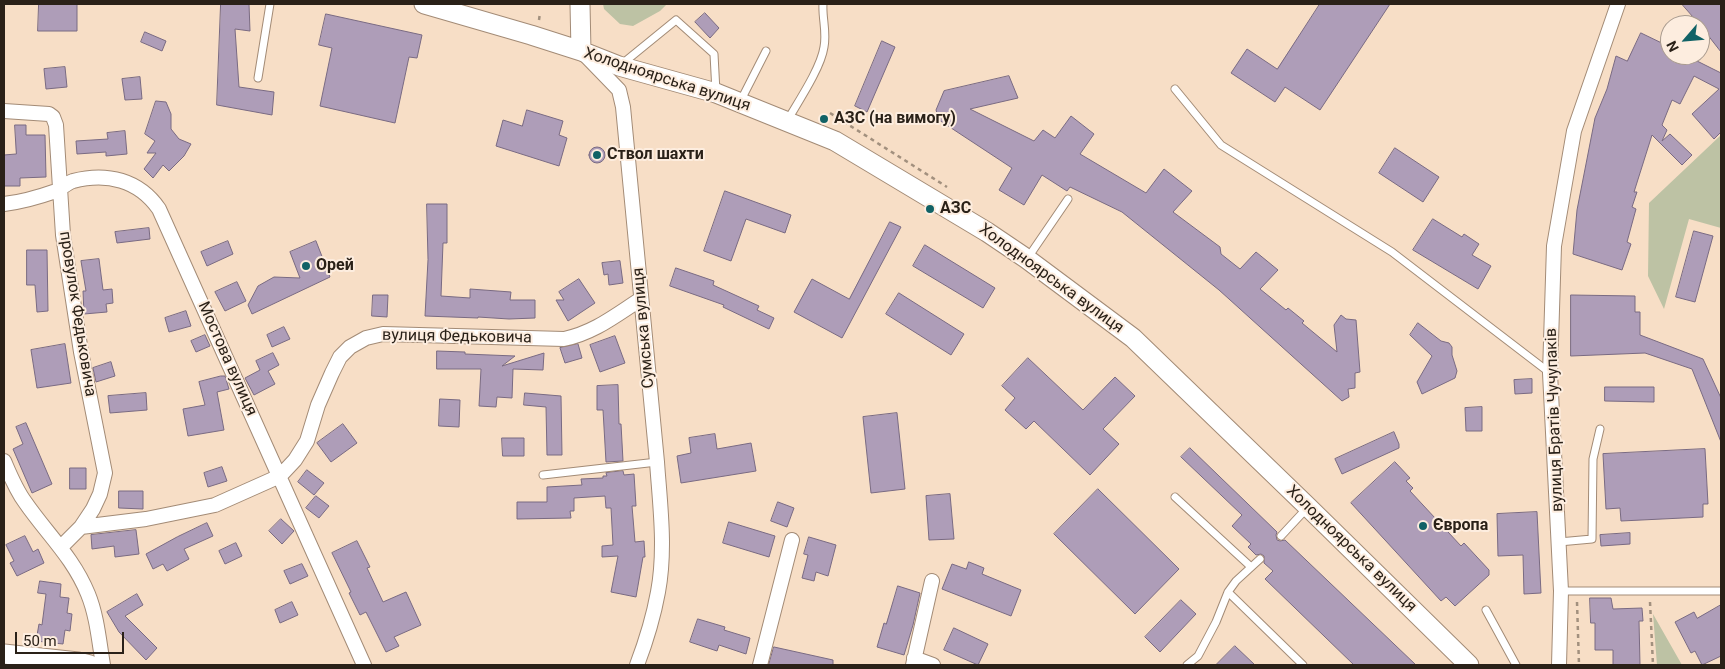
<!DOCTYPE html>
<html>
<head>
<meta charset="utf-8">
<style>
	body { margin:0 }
	#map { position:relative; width:1725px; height:669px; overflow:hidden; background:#f7dec6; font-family:Roboto,sans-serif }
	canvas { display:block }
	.frame { position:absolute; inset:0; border:5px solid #2a2118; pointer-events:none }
	.north { position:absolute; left:1660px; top:15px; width:50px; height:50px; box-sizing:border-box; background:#fdeddf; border:1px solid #a99b8f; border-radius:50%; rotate:243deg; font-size:14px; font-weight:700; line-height:20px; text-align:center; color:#2a2118 }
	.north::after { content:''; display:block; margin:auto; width:18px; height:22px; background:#116266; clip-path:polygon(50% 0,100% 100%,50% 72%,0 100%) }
	.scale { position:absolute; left:15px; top:632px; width:109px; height:22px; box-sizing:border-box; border:2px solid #2a2118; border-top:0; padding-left:6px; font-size:15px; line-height:18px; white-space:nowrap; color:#2a2118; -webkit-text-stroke:4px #fdeddf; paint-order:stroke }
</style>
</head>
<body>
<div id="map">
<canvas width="1725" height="669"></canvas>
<div class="frame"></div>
<div class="north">N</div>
<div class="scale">50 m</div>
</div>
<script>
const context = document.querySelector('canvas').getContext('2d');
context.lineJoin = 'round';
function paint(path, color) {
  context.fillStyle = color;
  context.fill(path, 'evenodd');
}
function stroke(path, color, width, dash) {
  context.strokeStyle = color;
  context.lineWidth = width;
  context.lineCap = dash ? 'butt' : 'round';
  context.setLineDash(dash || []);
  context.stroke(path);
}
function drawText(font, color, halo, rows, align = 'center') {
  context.font = font + ' Roboto,sans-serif';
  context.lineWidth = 4;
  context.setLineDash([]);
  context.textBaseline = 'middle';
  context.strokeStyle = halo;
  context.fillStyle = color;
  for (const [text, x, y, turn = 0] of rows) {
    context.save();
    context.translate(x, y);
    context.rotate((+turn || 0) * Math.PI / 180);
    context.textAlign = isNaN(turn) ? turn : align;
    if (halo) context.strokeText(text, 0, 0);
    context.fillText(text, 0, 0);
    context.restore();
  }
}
const green = new Path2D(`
	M603,4h64l-7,7 -27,15 -13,-2 -16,-15z
	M1721,135v93l-32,-9 -25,90 -16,-33 1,-73z
	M1653,614l29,51h-25z`);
const building = new Path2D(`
	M39,4h38v27h-39z
	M221,4h28l1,27 -15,-2 4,58 35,5 -2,23 -55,-10z
	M1320,4h70l-70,106 -35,-23 -10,15 -44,-29 16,-24 30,20z
	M1682,4h39v48l-21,-27z
	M705,13l14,15 -9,10 -15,-16z
	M326,14l96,21 -5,23 -8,-1 -14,66 -75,-17 12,-58 -13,-3z
	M145,32l21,9 -4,10 -21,-9z
	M1641,33l29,14v8h15l36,18v59l-7,7 -22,-25 27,-25 -25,-13 -14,28 -8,-4 -10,25 5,5 -5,11 8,-7 22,21 -10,10 -30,-30 -18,57h3l-5,15 4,2 -9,33 4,2 -9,26 -49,-16 4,-44 18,-92 12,-29 9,-33 11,5z
	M882,41l13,6 -28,65 -12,-6z
	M65,67l2,20 -21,2 -2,-20z
	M1009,76l9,22 -48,11 64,32 9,-11 12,8 16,-22 23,18 -14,20 66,39 18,-24 28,22 -19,21 47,35 1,7 19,15 16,-17 22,18 -18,19 26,21 2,-2 16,13 -2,2 35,29 -3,-27 7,-10 5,4 10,1 4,52 -5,1v15l-7,1 1,8 -7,4 -123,-111 -97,-78 -52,-25 -3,4 -25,-16 -18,30 -25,-15 13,-22 -73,-48 -3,-10 8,-19z
	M140,77l2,22 -17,1 -3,-21z
	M156,101l10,1 5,12v15l8,10 12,5 -7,12 -15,15 -6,-6 -10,13 -9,-9 12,-16h-9l8,-12 -10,-7z
	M527,110l36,11 -4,14 8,3 -8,28 -63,-20 7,-26 19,6z
	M15,125h11v10h19l1,42 -26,1v8h-16v-31l12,-1z
	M125,131l2,23 -21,2v-4l-29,2 -1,-13 32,-2 -1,-6z
	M589 155a8 8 0 1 1 16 0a8 8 0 1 1-16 0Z
	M1395,148l44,29 -16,25 -44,-29z
	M725,191l66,24 -6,18 -39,-14 -15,42 -27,-10z
	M427,204h20v39h-4l-2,53 29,2v-9l41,3 -1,8h25v18l-26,1 -31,-2v1l-53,-2 3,-56z
	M1433,219l29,18 2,-3 15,10 -7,11 19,11 -13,23 -65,-39z
	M890,222l11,5 -59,111 -48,-26 18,-33 37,20z
	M149,228l1,11 -33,4 -2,-11z
	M1694,231l19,5 -18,66 -19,-5z
	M228,241l5,13 -26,12 -6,-14z
	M316,241l14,36 -78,37 -4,-9 10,-19 16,-9 26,1 -10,-26z
	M925,245l70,43 -12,20 -70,-42z
	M27,250h20l1,61 -11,1 -2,-27h-8z
	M99,259l4,31 9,-1 1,14 -7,1 1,8 -23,2 -1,-23h3l-5,-30z
	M620,261l3,22 -14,2 -1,-11 -4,1 -2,-12z
	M676,268l38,13 -1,4 46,21 -2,4 17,8 -5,11 -46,-22 1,-2 -54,-19z
	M579,279l16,24 -27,18 -12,-21h8l-5,-8z
	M237,282l9,19 -21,10 -10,-19z
	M899,293l65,41 -13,21 -65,-41z
	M373,295h15l-1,22 -15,-1z
	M1571,295l64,1v16h5v23l63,24 18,39v44l-29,-73 -47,-16 -74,3z
	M186,311l5,15 -22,6 -4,-14z
	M1418,323l23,18 8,2 3,4v8l5,16 -2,7 -33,16 -5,-12 15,-26 -22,-21z
	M284,327l6,12 -18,8 -5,-12z
	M205,335l5,11 -14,6 -5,-11z
	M615,336l10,27 -25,9 -10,-27z
	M65,344l6,39 -34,5 -6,-38z
	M578,344l4,14 -17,5 -5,-15z
	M437,351l28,1v2l50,2 -13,10 42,-13 -1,17 -30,-1 -1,29 -15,-1 -1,10 -17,-1 2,-37h-44z
	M273,353l6,12 -11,6 7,13 -21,11 -9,-17 15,-8 -4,-9z
	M1028,358l55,52 32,-33 20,19 -32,33 16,15 -29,31 -56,-54 -8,8 -21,-19 10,-12 -13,-12z
	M111,362l4,14 -19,6 -3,-14z
	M221,376h4l4,13 -12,3 7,38 -36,6 -5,-27 22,-4 -6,-23z
	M1532,379v14l-17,1 -1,-14z
	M618,385l1,39h2l2,37 -17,1 -3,-52h-6v-24z
	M1605,387h49v15l-49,-1z
	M146,393l1,17 -37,3 -2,-17z
	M525,393l36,3 1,59h-15l-1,-48 -22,-2z
	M440,399l20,1 -1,27 -20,-1z
	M1482,407v24h-16l-1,-23z
	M897,413l8,76 -34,4 -8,-76z
	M26,423l26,61 -20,9 -19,-44 10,-5 -7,-17z
	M343,424l14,19 -26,19 -14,-19z
	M1394,432l5,12v4l-57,26 -7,-15z
	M715,434l2,15 34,-6 5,28 -75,12 -4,-27 14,-3 -2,-15z
	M502,438h22v18h-21z
	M1190,448l87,84 -1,3 1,5 3,1 5,-1 131,125h-62l-89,-86 8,-8 -9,-8v-7l-3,-2 -5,1 -8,-8 3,-3 -19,-18 10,-11 -61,-58z
	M1705,449l3,55h-5v13l-82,4 -1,-13 -14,1 -3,-55z
	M1395,462l15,16 -4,3 7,7 -3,3 51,55 3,-3 25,27v5l-34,31 -9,-9 -5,4 -90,-98z
	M222,467l5,14 -19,6 -4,-14z
	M70,468h16v21h-16z
	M307,470l17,13 -10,12 -16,-13z
	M623,471l1,4 10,-1 2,32h-4l3,36 9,-1 1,16h-2l-7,40 -25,-5 7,-36 -16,1v-11l11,-1 -2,-37h-5l-1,-12 -31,2v13h-4l1,7 -54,1v-17h30v-15l35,-2 -1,-6 22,-1v-2h4l-1,-3z
	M1098,489l81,80 -44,45 -81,-80z
	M119,491h24v18l-24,-1z
	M950,494l4,45 -25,1 -3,-44z
	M316,496l13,10 -10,12 -13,-10z
	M778,502l16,6 -7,19 -16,-6z
	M1537,512l4,81 -17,1 -1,-39 -25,1 -1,-42z
	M281,519l13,12 -12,13 -13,-13z
	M729,522l46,14 -6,21 -46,-14z
	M207,523l6,13 -29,13 5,10 -22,12 -4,-7 -10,5 -7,-15 31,-17z
	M136,530l3,24 -24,3 -1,-11 -22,3 -1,-14z
	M1630,533v11l-29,2 -1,-11z
	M25,536l8,16 5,-3 6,14 -27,13 -7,-13 4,-2 -8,-16z
	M809,537l27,8 -8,31 -12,-4 -2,9 -12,-3 6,-23 -4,-1z
	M357,541l13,26 -3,1 16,34 23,-10 15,33 -27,12 5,9 -13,6 -20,-40 -6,3 -11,-22 2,-1 -19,-39z
	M236,543l6,13 -17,8 -6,-13z
	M969,562l15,6 -2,6 39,16 -10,26 -69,-27 10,-25 14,5z
	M302,564l6,12 -18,8 -6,-13z
	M40,581l21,3 -1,13 9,1 -2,15 5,1 -2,17 -5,-1 -2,14 -27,-3 3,-17 3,1 4,-31 -8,-1z
	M898,586l22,7 -7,32 -9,30 -27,-8 7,-24 2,1z
	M137,594l6,11 -18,11 32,32 -11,12 -27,-28 -12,-20z
	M1590,598h21l2,11 29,-1 1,13h-4l1,44h-27v-15h-18v-27h-4z
	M1181,600l15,14 -36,38 -15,-15z
	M292,602l6,13 -18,8 -5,-13z
	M1721,605v51l-19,9 -7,-14 -4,2 -16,-31 19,-10 3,6z
	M698,619l27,8 -1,3 26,8 -4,16 -27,-9 -2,6 -27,-9z
	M954,628l34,16 -10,21 -34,-15z
	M1235,646l20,19h-39z
	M774,647l59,13v5h-64z`);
const path = new Path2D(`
	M539,20l1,-7
	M830,113l117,74
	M1577,602l2,63
	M1650,602l3,63`);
const lane = new Path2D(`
	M622,64l54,-44 38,34 2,38
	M258,78l12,-74
	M1175,89l46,56 171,107 158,121
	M740,102l26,-51
	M787,121c11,-19 34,-53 37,-74 3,-15 -2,-29 -1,-43
	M1027,259l41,-60
	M543,475l114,-13
	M1175,497l75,69
	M1281,536l27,-29
	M1559,542l33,-3 1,-80 7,-30
	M1561,591h160
	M1228,592l75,73
	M1486,610l30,55
	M1187,665l11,-9 18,-34 12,-30 8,-11 24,-22`);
const street = new Path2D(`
	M587,57l32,33 4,17 34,355c3,43 9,87 1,130 -4,22 -13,52 -21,73
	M4,111l45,3 4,3 3,8 7,110 18,117 24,121 -5,21 -7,15 -12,18 -20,20
	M4,204c18,-2 35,-7 52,-13 6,-3 11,-8 17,-10 34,-9 66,-1 86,28l205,456
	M4,461c6,14 12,29 21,41 22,32 48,55 63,92 9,22 11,47 15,71
	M81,527l65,-8 69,-14 65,-29 15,-16 12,-19 11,-36 14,-32 8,-16 10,-10 16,-9 17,-4 181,5c30,-6 52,-24 77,-40
	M914,658l19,7
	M760,665l32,-125
	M913,665l19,-84
	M1559,665l2,-74 -11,-218 4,-127 20,-115 44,-127`);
const secondary = new Path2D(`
	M424,4l107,31 50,16 38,15 97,27 119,48 152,91 40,27 106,79 175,169 161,158
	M580,4l1,47
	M4,654l74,8 12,3`);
const markers = [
	[824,119,5,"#116266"],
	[597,155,5,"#116266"],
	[930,209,5,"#116266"],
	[306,266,5,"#116266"],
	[1423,526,5,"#116266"]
];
const streetNames = [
	["Холодноярська вулиця",667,80,18],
	["Холодноярська вулиця",1051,279,36],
	["провулок Федьковича",77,314,81],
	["Сумська вулиця",644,328,-95],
	["вулиця Федьковича",457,337,1],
	["Мостова вулиця",227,359,66],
	["вулиця Братів Чучупаків",1555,420,-92],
	["Холодноярська вулиця",1351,549,44]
];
const poiNames = [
	["АЗС (на вимогу)",834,119],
	["Ствол шахти",607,155],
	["АЗС",940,209],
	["Орей",316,266],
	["Європа",1433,526]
];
paint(green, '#bdc2a4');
paint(building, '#ae9db8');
stroke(building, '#796a82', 1);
stroke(lane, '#a38b76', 9);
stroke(street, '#a38b76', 16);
stroke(secondary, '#a38b76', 21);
stroke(path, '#a2907e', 2.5, [4, 4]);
stroke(lane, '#fff', 7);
stroke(street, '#fff', 14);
stroke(secondary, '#fff', 19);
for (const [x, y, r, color] of markers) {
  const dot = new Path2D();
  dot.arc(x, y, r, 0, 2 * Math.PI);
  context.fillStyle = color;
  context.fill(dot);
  stroke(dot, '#fdeddf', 2);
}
drawText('16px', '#2a2118', '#fdeddf', streetNames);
drawText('bold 16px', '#2a2118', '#fdeddf', poiNames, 'left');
</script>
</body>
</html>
